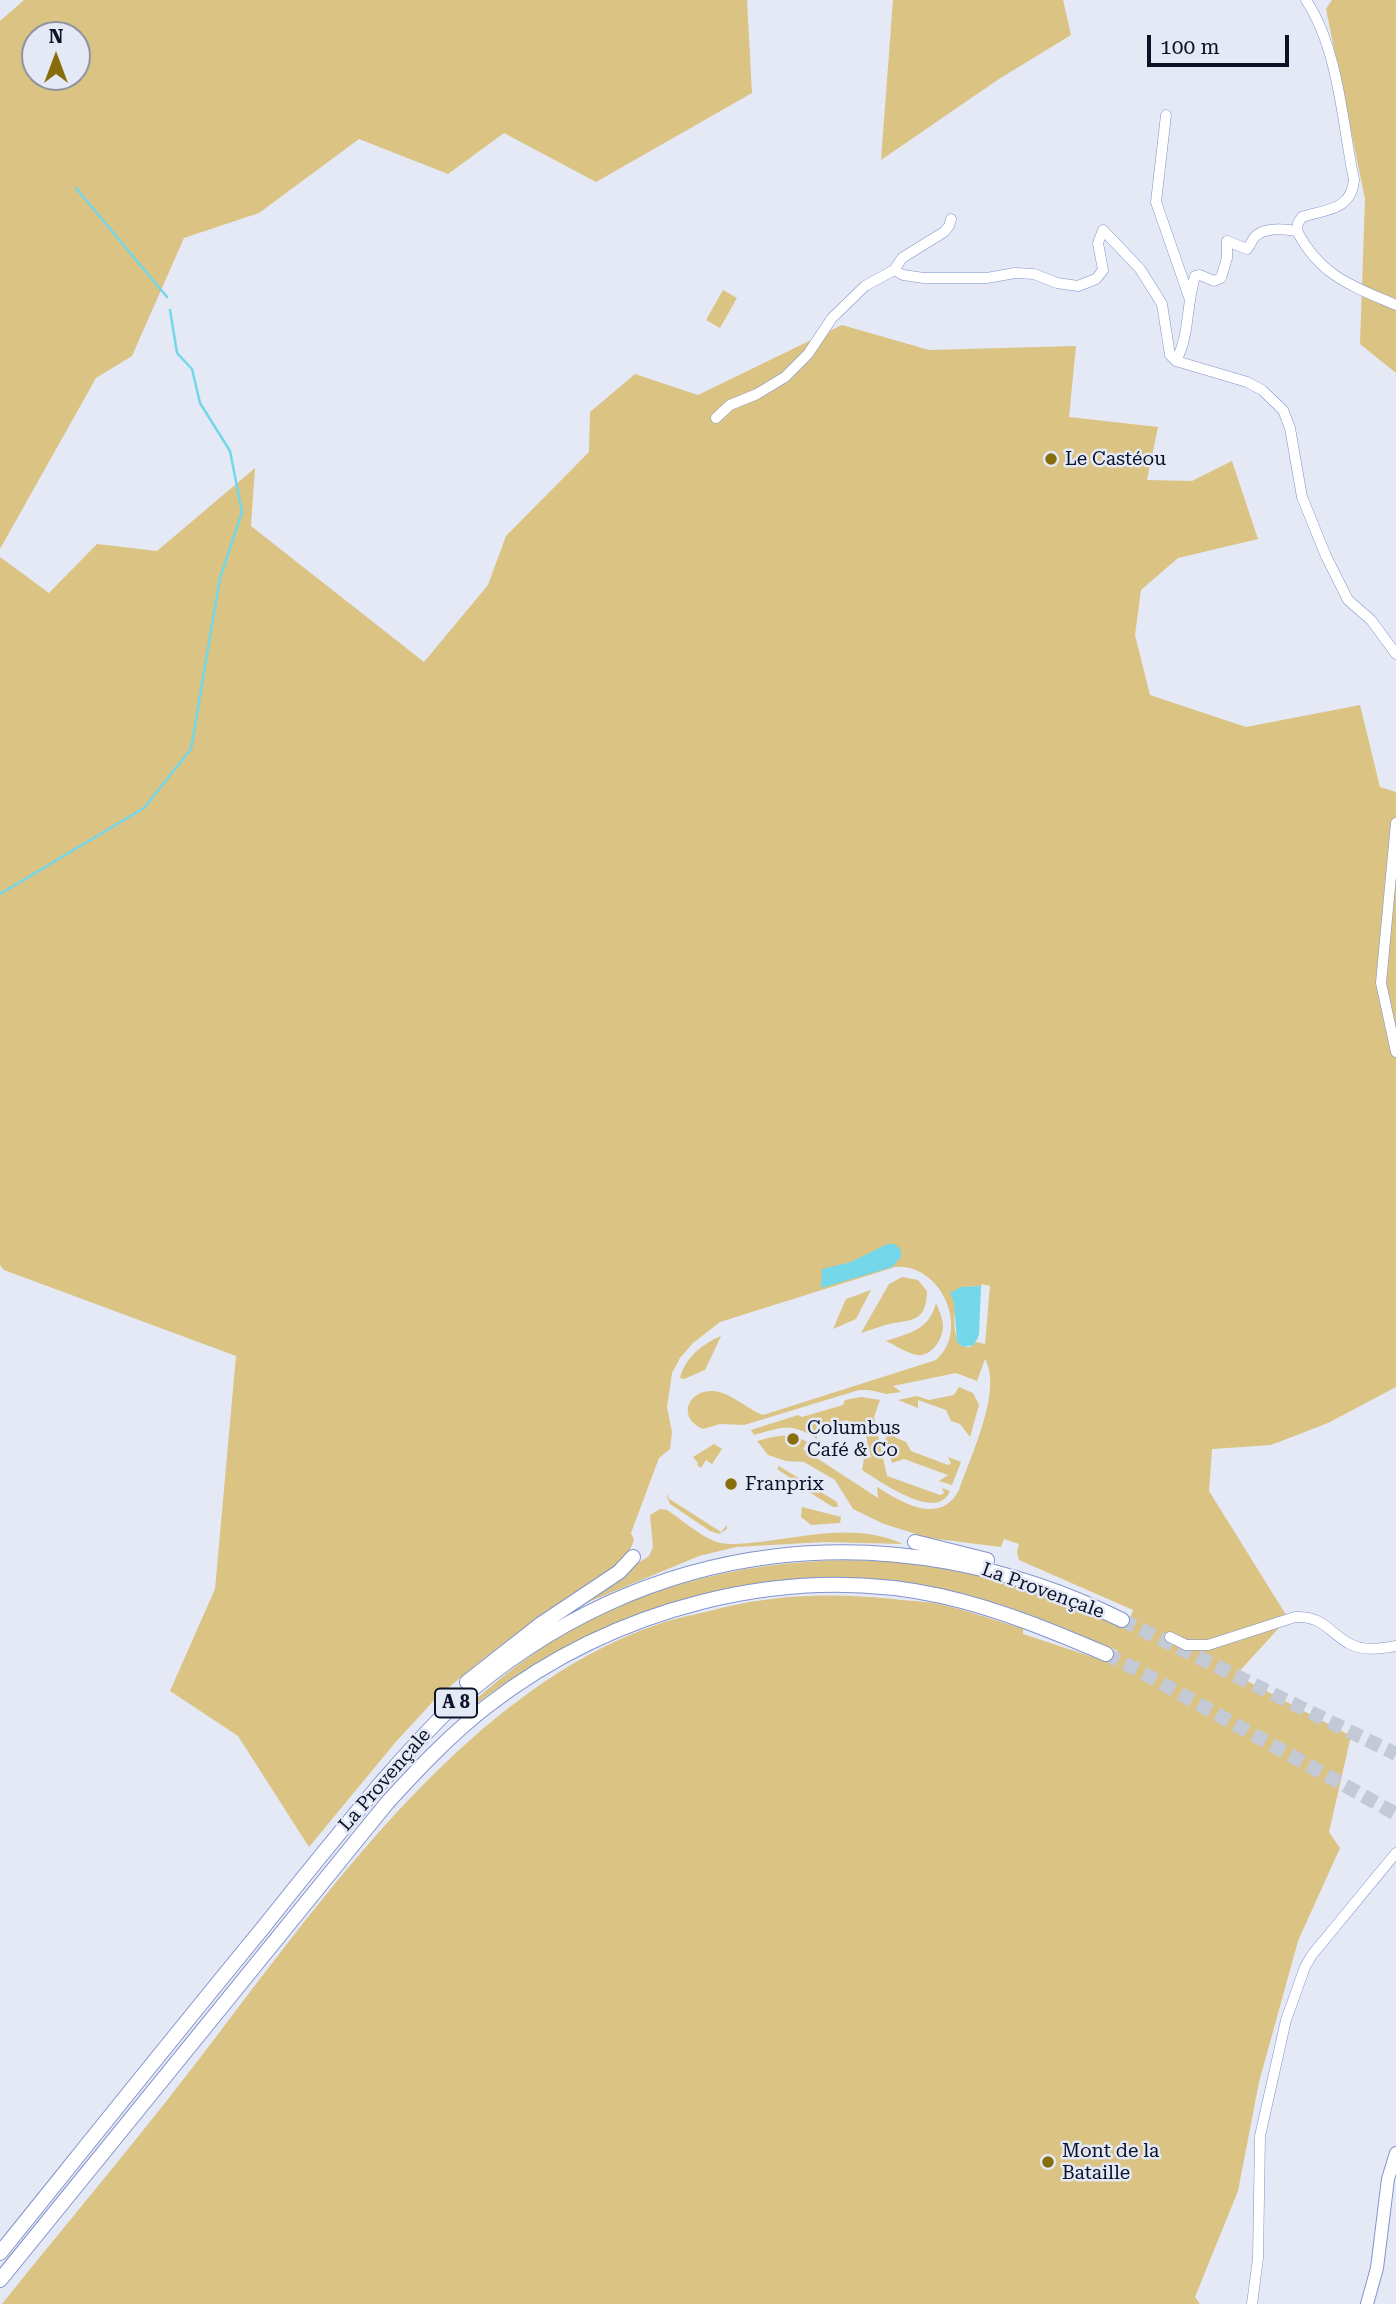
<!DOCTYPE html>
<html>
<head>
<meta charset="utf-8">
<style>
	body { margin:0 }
	#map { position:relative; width:1396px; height:2304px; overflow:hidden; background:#e4e9f5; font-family:"Roboto Serif",serif }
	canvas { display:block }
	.north { position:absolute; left:21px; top:21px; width:70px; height:70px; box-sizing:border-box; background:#e4e9f5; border:2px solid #8e93a3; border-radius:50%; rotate:0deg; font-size:19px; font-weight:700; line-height:28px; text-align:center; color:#0c1228 }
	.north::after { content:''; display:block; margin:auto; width:24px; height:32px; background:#886d0c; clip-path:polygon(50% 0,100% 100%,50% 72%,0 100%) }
	.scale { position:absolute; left:1147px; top:35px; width:142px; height:32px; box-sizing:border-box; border:4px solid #0c1228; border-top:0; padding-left:9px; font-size:21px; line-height:24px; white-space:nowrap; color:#0c1228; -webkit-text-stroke:5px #e4e9f5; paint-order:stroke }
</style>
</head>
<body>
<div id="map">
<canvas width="1396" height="2304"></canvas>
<div class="north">N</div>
<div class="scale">100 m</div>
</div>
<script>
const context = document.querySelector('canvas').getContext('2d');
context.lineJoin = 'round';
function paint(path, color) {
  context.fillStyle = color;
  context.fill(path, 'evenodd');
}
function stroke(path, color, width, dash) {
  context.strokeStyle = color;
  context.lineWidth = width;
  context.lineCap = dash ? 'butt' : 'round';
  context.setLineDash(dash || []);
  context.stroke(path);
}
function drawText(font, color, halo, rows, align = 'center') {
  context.font = font + ' "Roboto Serif",serif';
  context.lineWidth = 5;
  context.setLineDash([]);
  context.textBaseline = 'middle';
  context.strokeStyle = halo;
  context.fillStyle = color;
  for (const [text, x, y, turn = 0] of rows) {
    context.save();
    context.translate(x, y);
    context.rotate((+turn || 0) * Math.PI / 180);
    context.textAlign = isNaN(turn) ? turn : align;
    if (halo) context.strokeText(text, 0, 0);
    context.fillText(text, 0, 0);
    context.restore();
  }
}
const green = new Path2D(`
	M24,0h723l5,93 -156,89 -92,-49 -56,41 -89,-35 -100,74 -75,25 -52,118 -36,22 -96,171v-528zM35,35h42v42h-42z
	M893,0h170l8,35 -72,44 -118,81z
	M1332,0h64v373l-36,-29 5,-145 -39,-190z
	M723,290l14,8 -17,30 -14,-8z
	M842,325l87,25 147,-4 -7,71 89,10 -11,53 45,1 40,-20 26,78 -80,19 -37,32 -6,45 15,60 96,32 114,-22 20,82 16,5v595l-68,36 -57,22 -59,4 -3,42 79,127 -52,57 115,61 -22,96 11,16 -42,93 -39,141 -21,109 -43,106 5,7h-1198c72,-90 148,-179 217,-271 114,-149 254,-345 437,-408 21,-8 44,-11 65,-17 58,-14 114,-15 172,-9 16,2 32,2 47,5 28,7 55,16 83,25v5l88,29 7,-12c-51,-22 -101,-44 -154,-57 -179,-42 -355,5 -498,118l-2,-3c24,-20 48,-41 75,-59 123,-84 299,-110 443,-74 31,7 62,18 91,29 18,7 36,17 54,22l6,-17 -114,-50 -2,-8 2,-8 -15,-5 -3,8 -72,-9 -45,-14 -31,-15 -18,-29 -31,-18 -18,-1 -18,-6 -11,-14c19,-5 32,-9 50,1l-4,7 75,49 -1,-11c26,16 63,39 82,3 11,-32 44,-100 26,-131l-8,22 -21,-8 -63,13 8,6 -14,2 -18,-4h-10l-115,35 -24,-1 -17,5c-26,-11 -16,-39 10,-38 17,1 34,18 50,24l173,-55c35,-30 5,-97 -41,-93l-175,55 -27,21 -13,15 -8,15 -5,34 5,25 -2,17 -11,9 -28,75 3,7 -8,20 -80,52 -63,47 -46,38 -43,47 -85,103 -71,-111 -68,-45 45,-102 21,-233 -232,-86 -4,-5v-708l49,36 48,-49 60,7 98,-83 -4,58 173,136 64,-77 18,-49 83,-84 1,-40 45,-38 63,21zM982,1284l8,2 -5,58 -9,-2 -6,5h-7c-14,-12 -8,-45 -2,-60l20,-1z
	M902,1277l16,3 9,11c-1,27 -10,29 -33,32 -11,2 -23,7 -33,10l28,-49z
	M871,1290l-15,29 -23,10 13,-30z
	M936,1303c3,7 6,14 7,21 1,14 -11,33 -26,31 -11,-2 -22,-10 -31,-14 24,-8 43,-11 50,-38z
	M721,1336l-16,34 -21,9 -4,-1c5,-20 22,-34 41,-42z
	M959,1387l14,6 6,12 -9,32 -10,-13 -9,-3 -5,-11 -28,-10v8l-20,-8 19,-4 12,4 25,-5z
	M861,1397l19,3 -6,17 13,59 53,19 4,-2 -2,-5 8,3c-13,32 -70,-10 -88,-21l2,-11 7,-2 -6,-25 -18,-12 -30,7v12c-28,-17 -32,-12 -63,-4l-3,-5 47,-15 4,2 41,-12 2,-5z
	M888,1434l18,8 5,9 37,14 3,-1 -3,-7 13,5 -9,23 -13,-4 9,-6 -44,-16 -12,4 -7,-23z
	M714,1444l8,5 -10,15 -6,-4 -5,8 -4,-3 1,-2 -5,-6z
	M779,1466l58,36 1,5h-5l-45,-28 1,-2 -12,-8z
	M669,1493l-1,5 53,34 6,-7v4l-8,5 -9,-3 -40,-27 -3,-7z
	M802,1507l39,10 -1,6 -29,2 -10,-8z
	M660,1509l7,1c14,9 34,27 50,32 13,4 29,1 43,0 49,-6 96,-19 143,2l-79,-2 -88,5 -37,9 -118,49 -2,-3 70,-46 4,-9 -3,-32z`);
const water = new Path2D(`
	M887,1244h8l6,6v7l-9,10 -71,21 1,-19 29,-7z
	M981,1286l-2,49 -5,10 -11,2 -6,-5 -3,-40 -4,-9 11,-6z`);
const stream = new Path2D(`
	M76,188l91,109
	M0,894l144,-86 47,-59 29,-171 22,-66 -12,-61 -30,-48 -8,-34 -15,-16 -7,-43`);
const highwayTunnel = new Path2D(`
	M1122,1620l274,134
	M1106,1654l30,15 260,145`);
const minor = new Path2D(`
	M1166,115l-10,87 33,95
	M1297,231l1,-8 4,-6c26,-8 49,-7 52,-37 -12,-58 -15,-130 -48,-180
	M894,270l9,5 21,3h63l28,-5 19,1 23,9 21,3 18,-7 7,-9 -5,-27 5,-13 37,39 22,35 8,51 6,6 71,21 15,8 21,20 7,18 12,69 24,59 22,44 23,20 25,34
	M1176,361c14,-27 10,-55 19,-85l5,-1 14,6 7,-3 6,-20v-17l20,8c4,-4 5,-11 10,-14 10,-8 28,-6 40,-4 23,45 55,55 99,74
	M716,418l14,-13 27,-11 28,-17 23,-23 24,-36 33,-32 29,-16 8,-12 42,-26 5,-6 2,-7
	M1396,823l-15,160 15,69
	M1170,1637l16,8h22l87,-28c29,-1 33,15 55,27 13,7 32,5 46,2
	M1252,2304l6,-46 2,-122 26,-116 19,-53 7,-12 84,-102`);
const major = new Path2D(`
	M1367,2304l10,-36 11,-89 8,-26`);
const highway = new Path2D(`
	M915,1542l72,18
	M467,1682l74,-58 78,-52 14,-15
	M0,2253c87,-108 174,-217 262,-324 39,-49 78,-97 118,-145 24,-27 47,-54 74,-79 191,-171 440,-197 668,-85
	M0,2280l387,-477c31,-34 63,-68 99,-96 126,-98 297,-145 455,-111 58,13 111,35 165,58`);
const markers = [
	[1051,459,7,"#886d0c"],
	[793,1439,7,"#886d0c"],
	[731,1484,7,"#886d0c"],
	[1048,2162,7,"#886d0c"]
];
const shields = [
	[456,1703,42]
];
const shieldNames = [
	["A 8",456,1703]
];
const poiNames = [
	["Le Castéou",1065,459],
	["Columbus",807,1428],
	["Café & Co",807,1450],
	["Franprix",745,1484],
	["Mont de la",1062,2151],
	["Bataille",1062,2173]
];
const streetNames = [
	["La Provençale",1043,1591,20],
	["La Provençale",385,1780,-49]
];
paint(green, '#dac383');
paint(water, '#73d7e9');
stroke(stream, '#73d7e9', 2.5);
stroke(highwayTunnel, '#c4c9d6', 14, [14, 7]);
stroke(minor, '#8093cd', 11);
stroke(major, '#8093cd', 14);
stroke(highway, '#8093cd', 16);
stroke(minor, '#fff', 10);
stroke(major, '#fff', 12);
stroke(highway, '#fff', 14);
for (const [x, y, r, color] of markers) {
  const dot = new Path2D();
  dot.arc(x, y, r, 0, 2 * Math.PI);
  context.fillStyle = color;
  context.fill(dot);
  stroke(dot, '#e4e9f5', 2.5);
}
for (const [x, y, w] of shields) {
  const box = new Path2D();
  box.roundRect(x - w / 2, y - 14.5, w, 29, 5);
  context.fillStyle = '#e4e9f5';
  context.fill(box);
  stroke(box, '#0c1228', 2);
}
drawText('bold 18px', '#0c1228', null, shieldNames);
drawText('19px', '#0c1228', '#e4e9f5', poiNames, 'left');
drawText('19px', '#0c1228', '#e4e9f5', streetNames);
</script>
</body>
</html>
